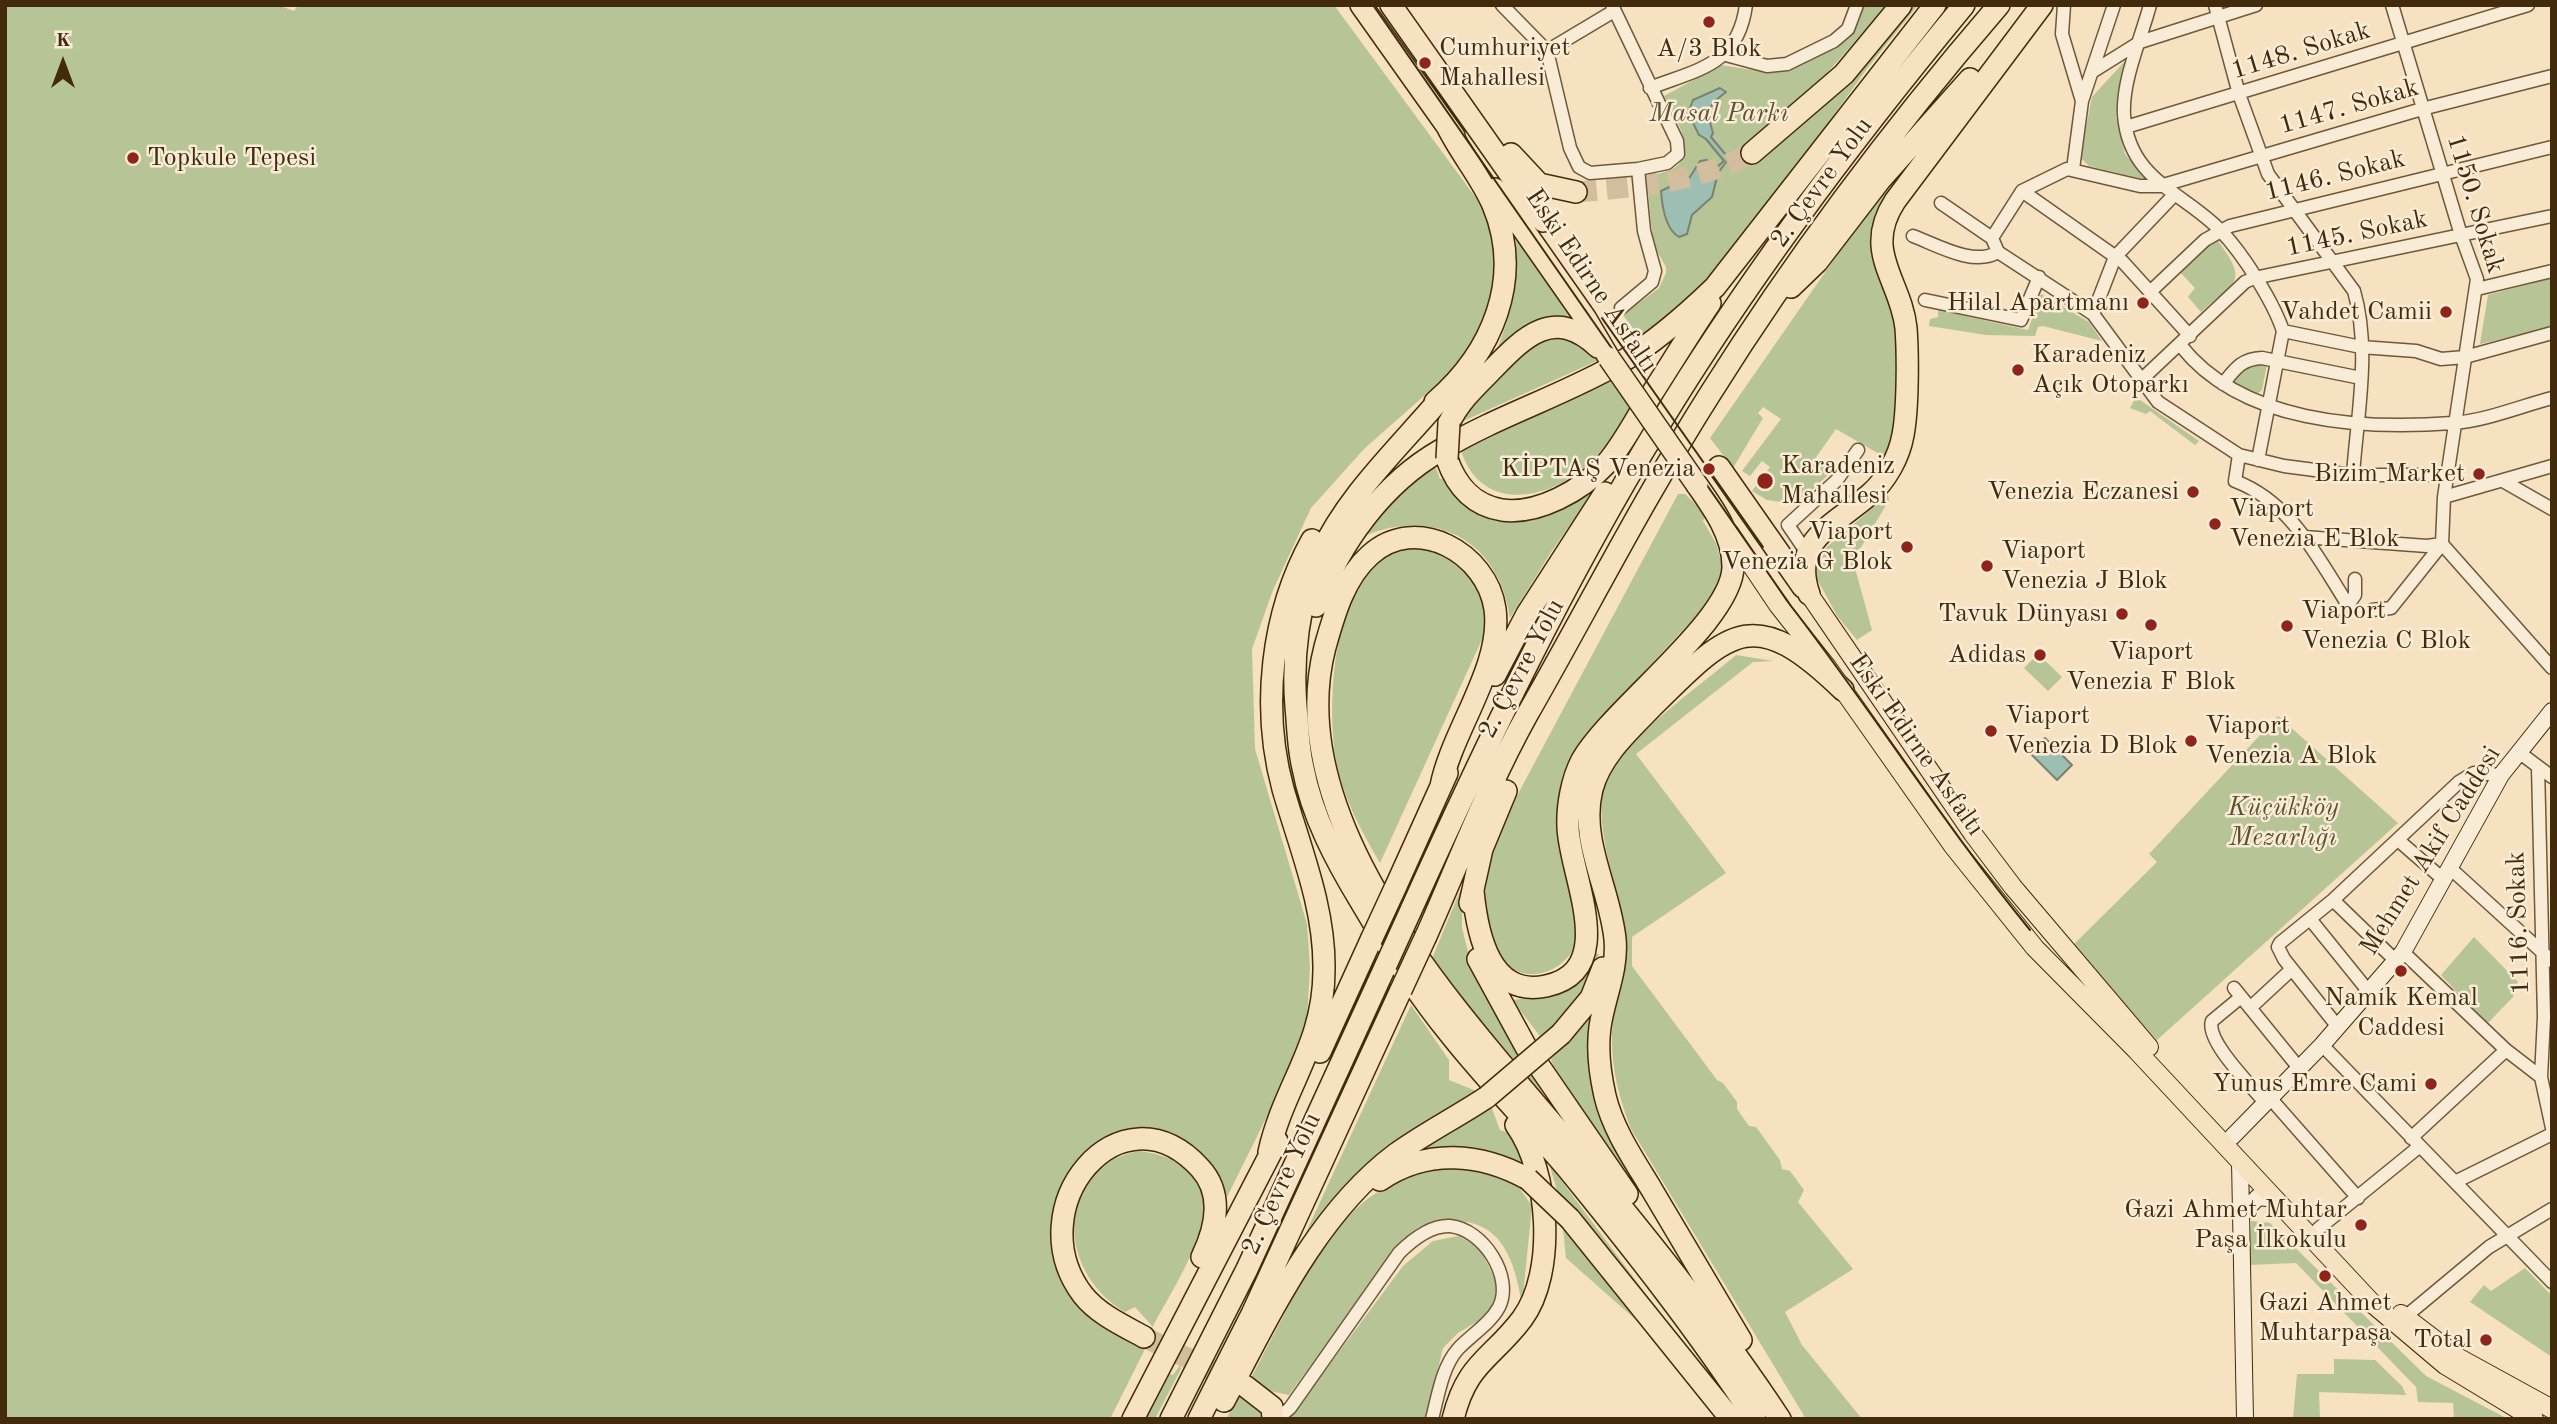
<!DOCTYPE html>
<html>
<head>
<meta charset="utf-8">
<style>
	body { margin:0 }
	#map { position:relative; width:2557px; height:1424px; overflow:hidden; background:#f6e1c0; font-family:"Old Standard TT",serif }
	canvas { display:block }
	.frame { position:absolute; inset:0; border:7px solid #422b0d; pointer-events:none }
	.north { position:absolute; left:28px; top:28px; width:70px; height:70px; -webkit-text-stroke:5px #f9ecd6; paint-order:stroke; rotate:0deg; font-size:19px; font-weight:700; line-height:28px; text-align:center; color:#422b0d }
	.north::after { content:''; display:block; margin:auto; width:24px; height:32px; background:#422b0d; clip-path:polygon(50% 0,100% 100%,50% 72%,0 100%) }
</style>
</head>
<body>
<div id="map">
<canvas width="2557" height="1424"></canvas>
<div class="frame"></div>
<div class="north">K</div>
</div>
<script>
const context = document.querySelector('canvas').getContext('2d');
context.lineJoin = 'round';
function paint(path, color) {
  context.fillStyle = color;
  context.fill(path, 'evenodd');
}
function stroke(path, color, width, dash) {
  context.strokeStyle = color;
  context.lineWidth = width;
  context.lineCap = dash ? 'butt' : 'round';
  context.setLineDash(dash || []);
  context.stroke(path);
}
function drawText(font, color, halo, rows, align = 'center') {
  context.font = font + ' "Old Standard TT",serif';
  context.lineWidth = 5;
  context.setLineDash([]);
  context.textBaseline = 'middle';
  context.strokeStyle = halo;
  context.fillStyle = color;
  for (const [text, x, y, turn = 0] of rows) {
    context.save();
    context.translate(x, y);
    context.rotate((+turn || 0) * Math.PI / 180);
    context.textAlign = isNaN(turn) ? turn : align;
    if (halo) context.strokeText(text, 0, 0);
    context.fillText(text, 0, 0);
    context.restore();
  }
}
const green = new Path2D(`
	M5,5h273l16,6 4,-6h1036l156,212 7,48 -6,43 -23,49 -104,92 -53,59 -38,82 -21,59 3,100 52,175 3,44 -3,50 -28,74 -54,109c-4,-9 -6,-21 -11,-30 -8,-14 -22,-23 -36,-31 -94,-50 -160,89 -103,160 18,22 46,35 70,49l-35,70h-1105z
	M1862,5h25l-72,82 94,-82h9l-52,65 -86,121 -63,78 -76,70 -18,-24 36,-27 7,-15v-6l-13,-23 -6,-65c8,-6 18,-6 27,-11 26,-16 -1,-53 -10,-72l57,-31 50,8 19,-6 62,-36z
	M2125,61l-9,56 9,37 22,26 -58,-14 -9,-9 12,-60z
	M1935,135c-10,20 -58,97 -60,113 -2,24 10,41 15,62 13,45 11,104 -2,149l-52,-30 -22,31 18,11 -35,33 -30,-4 -15,-9 18,-24 -8,-6 -12,15 -8,-5 39,-52 -18,-12 -5,6 5,5 -30,50 -23,-30 150,-216z
	M1516,238l57,81c-33,-6 -51,6 -75,28 15,-38 20,-69 18,-109z
	M2218,241c31,42 18,40 -17,71l-13,-15 7,-9 -16,-17 30,-29z
	M2552,278v49l-72,17 8,-49z
	M2041,294l48,28 13,19 -59,-15 -5,1 -3,9 -49,-1 -57,-9 1,-7 8,-2v-7l90,20z
	M1550,333l33,10 16,17 -140,63 6,-11 56,-59z
	M2267,364l-5,26 -6,5 -26,-10 14,-20z
	M1613,380l18,26c-14,24 -28,47 -50,64 -41,33 -101,39 -120,-19z
	M2135,399l5,1 59,41 -4,4 -45,-34 -4,3 -16,-6z
	M1435,465l5,14 4,-1 9,15 21,17 120,-26 3,3 -46,65 -41,66c-11,-78 -76,-112 -148,-81l38,-43z
	M1678,494h7l21,20 -3,7 13,22 8,29 -16,31 -112,121 -19,27 -1,194c-16,32 -59,42 -77,8 -10,-19 -13,-43 -14,-63 -1,-28 16,-57 26,-83z
	M1888,495l1,5 -36,61 19,69 -15,10 -19,-23 -25,-45 7,-17 8,-9z
	M1417,547c48,14 72,35 67,88l-104,228c-19,-32 -37,-66 -44,-103 -9,-55 -4,-166 46,-202 10,-8 23,-9 35,-11z
	M2038,654l24,23 -14,14 -24,-23z
	M1736,655l37,6 -20,1 -117,92 90,119 -94,64v29l85,114 6,3 14,19v7l12,17 7,1 24,33 2,9 8,2 14,19 -6,12 55,67 -68,43 17,33 60,74h-56l-175,-290c-14,-37 -22,-70 -18,-109 4,-30 15,-65 11,-95 -7,-41 -34,-107 -17,-146 17,-40 94,-94 129,-124z
	M2278,716l120,107 -241,217 -84,-95 84,-83 -8,-8z
	M1462,886v42l10,39 83,141 -124,-147z
	M2474,937l44,45 -5,15 -26,27 -46,-49z
	M1594,953l5,1 -10,31 -46,55 -31,-40 39,-4 20,-10z
	M1411,1005l38,55v20l32,13 -185,161z
	M1598,1008l-7,30 69,180 -32,-40 -75,-113 -2,-6z
	M1491,1106l9,24 12,4 14,35 -116,-13z
	M1140,1151c117,18 44,116 13,176l-18,-20 -10,5c-69,-40 -72,-147 15,-161z
	M1549,1164l134,180 -125,-151z
	M1437,1168l36,1 43,14 16,23 -10,99c-4,-23 -9,-49 -25,-67 -19,-21 -54,-21 -78,-11 -7,4 -14,13 -20,19l-110,149 -19,-4 -19,-13c29,-53 72,-150 122,-183 20,-13 42,-20 64,-27z
	M2251,1221l19,2 156,153 82,43h-54l-1,-16 -35,-1 -2,-15 -120,-124 -47,2z
	M1563,1228l107,122 -104,-92z
	M1459,1236l20,12 17,32 -1,22 -12,16 -25,15 -15,15 -17,71h-137l114,-153 30,-25z
	M2525,1268l27,28v61l-82,-55 14,-17 7,6z
	M2334,1359l41,1 27,26 4,9 -87,-3 1,27h-27l4,-45h37z
	M1180,1365l1,4 -26,50h-9l24,-45 3,1z
	M1239,1396l6,1 15,13 1,9h-35z`);
const water = new Path2D(`
	M1720,88l6,4c-17,13 -21,17 -13,41l-2,4 15,18 1,6 -9,12 -6,24 -20,18 -5,19 -8,3c-14,-8 -17,-32 -18,-46l29,-14 10,-16 7,-1 10,7 7,-6 -18,-22 -7,-4 -11,-22 5,-13z
	M2045,738l27,27 -15,15 -27,-27z`);
const highwayTunnel = new Path2D(`
	M1576,192c59,-5 123,-10 176,-39
	M1144,1337l93,45`);
const street = new Path2D(`
	M1502,5l45,46 23,97 9,19 11,6 48,-4 29,-6 11,-9 -1,-13 -65,-136
	M2064,5l-2,29 20,67
	M2150,5c-9,34 -28,75 -26,110 5,66 60,77 97,116 22,23 52,70 62,100l78,16 55,4 25,8 24,-2 87,-24
	M2215,5l24,89 29,80 86,117c17,58 3,125 -1,184
	M2392,5l69,230 16,44 -33,218 -2,47
	M1547,51l67,-40
	M1726,55l41,11 20,-2 47,-23 14,-12 9,-24
	M2092,72l48,-30 116,-37
	M1650,88c49,-19 88,-23 96,-83
	M2126,127l402,-122
	M2073,169l9,-68 32,-96
	M2022,191l101,71 67,74
	M1941,203l51,35 6,14 95,62 65,88 81,53 45,11 69,9h94
	M1913,236c24,9 61,31 85,16
	M1992,238l30,-47 45,-22 73,17h20l262,-77 130,-33
	M2477,289l75,-18
	M2151,291l54,-51 25,-14 322,-79
	M1925,300l96,20 18,-43
	M1621,308l31,-26 3,-11 -11,-40 -6,-62
	M2093,314l22,-57 58,-61
	M2181,346c61,77 181,84 272,77 32,-2 68,-17 99,-25
	M2141,380l104,-98 9,-4 298,-62
	M2223,384c12,-15 18,-25 39,-26l99,20
	M2239,455l-4,26c56,21 83,77 113,124l7,-10v-16
	M2258,460l25,-129
	M2503,481l49,28
	M2444,497l108,-31
	M2304,537l123,9 15,-2
	M2442,544l110,124
	M1807,553l-19,-28 49,-45 21,-30
	M2372,610l19,-2 51,-64
	M2520,753l32,24
	M2538,767l6,250 -3,60 11,51
	M2398,840l46,40
	M2450,868l102,93
	M2333,900l63,61
	M2310,919l59,73
	M2403,952l103,98 35,27
	M2234,988l65,80
	M2241,997l-29,24c-7,20 41,66 54,83
	M2250,1008l42,-39
	M2338,1027l-54,-68 -6,-12 2,-4 53,-43 126,-118 15,-9 27,2
	M2322,1045l230,237
	M2271,1099l87,99
	M2411,1138l95,-88
	M2457,1181l95,-47
	M2318,1229l102,-83
	M2405,1317l84,-70 63,-38
	M1277,1419l13,-11 109,-155c13,-13 31,-28 51,-27 33,3 64,51 49,81 -9,17 -28,28 -41,42 -16,18 -20,47 -26,70`);
const secondary = new Path2D(`
	M2232,1137l90,-92 81,-93 98,-177 51,-64
	M2240,1161l5,258
	M2241,1215l17,-18 18,2`);
const primary = new Path2D(`
	M1729,532l49,73 49,62 126,179 82,102 102,103 237,254 71,60 89,54
	M1809,594l164,240 40,53 136,160
	M2401,1314l58,44 93,51`);
const highway = new Path2D(`
	M1361,5l93,131
	M1391,5l152,216
	M1752,153l92,-79 57,-69
	M1511,154l28,30 37,8
	M1495,189l91,130 23,39
	M1791,287l26,-25 63,-82 90,-101
	M1446,392c-43,52 -99,102 -127,165 -21,45 -27,101 -23,150 2,20 2,41 7,61 9,48 33,93 58,134 27,46 55,91 89,132 37,47 79,89 117,134 66,81 131,163 188,251
	M1435,402c57,-49 89,-123 58,-197 -12,-28 -33,-52 -46,-79
	M1449,423c10,-21 25,-35 41,-51 33,-34 63,-67 108,-25
	M1447,459c9,26 25,46 55,51 36,5 80,-20 104,-46 15,-17 26,-38 38,-58 22,-34 43,-69 66,-103
	M1719,467l84,120
	M1809,594c-19,-54 26,-69 60,-99 17,-14 30,-38 34,-60 5,-26 5,-80 3,-107 -5,-48 -44,-76 -11,-127l147,-196
	M1316,606c24,-63 66,-122 125,-156 58,-35 124,-55 182,-89 34,-20 64,-47 92,-74l220,-282
	M1495,675l32,-61 78,-121
	M1441,786c11,-56 62,-120 54,-177 -8,-56 -79,-96 -125,-54 -26,23 -36,60 -45,92 -48,185 151,383 258,513 69,84 137,168 197,259
	M1396,886l51,-113
	M1473,891c4,41 16,107 73,95 75,-16 23,-112 22,-159 -1,-21 4,-48 14,-67 30,-52 152,-141 151,-194 0,-30 -19,-57 -36,-81
	M1470,903l12,-54 24,-58
	M1411,910c75,-166 153,-329 248,-485 90,-148 194,-286 305,-420
	M1426,936c33,-74 62,-151 101,-221 61,-107 117,-217 183,-321 86,-137 183,-266 289,-389
	M1478,959l48,88 101,147
	M1561,1034l30,-36 12,-30
	M1320,1052l51,-112
	M1269,1152c15,-67 55,-107 55,-182 1,-63 -24,-122 -41,-181 -22,-81 -12,-175 29,-249
	M1380,1180c47,-32 101,-27 148,-1
	M1570,1219l161,200
	M1144,1337c-22,-12 -46,-23 -61,-42 -66,-87 37,-214 117,-127 24,26 16,60 2,89
	M1741,1340c-30,-50 -59,-100 -89,-150 -18,-30 -39,-60 -47,-94 -5,-22 -8,-47 -5,-69 4,-29 18,-57 15,-88 -5,-50 -36,-99 -23,-150 9,-34 38,-59 62,-84 78,-78 101,-100 189,-15
	M1245,1386l27,21 1,12
	M1224,1401c46,-86 92,-187 172,-247 29,-21 61,-37 91,-57
	M1133,1419l144,-278
	M1171,1419l76,-150 139,-304
	M1199,1419l53,-105 149,-324
	M1453,1419c14,-57 38,-59 69,-100 35,-47 27,-148 -6,-194`);
const tram = new Path2D(`
	M1373,5l418,601c82,106 154,220 239,324
	M1602,318l161,229`);
const highwayBridge = new Path2D(`
	M1609,358l88,127
	M1447,459l2,-36
	M1371,940l25,-54
	M1386,965l25,-55
	M1401,990l25,-54
	M1487,1097l74,-63
	M1528,1179l42,40`);
const markers = [
	[1709,22,7,"#8f2418"],
	[1425,63,7,"#8f2418"],
	[133,158,7,"#8f2418"],
	[2143,303,7,"#8f2418"],
	[2446,312,7,"#8f2418"],
	[2018,370,7,"#8f2418"],
	[1709,469,7,"#8f2418"],
	[2479,474,7,"#8f2418"],
	[1765,481,9,"#8f2418"],
	[2193,492,7,"#8f2418"],
	[2215,524,7,"#8f2418"],
	[1907,547,7,"#8f2418"],
	[1987,566,7,"#8f2418"],
	[2122,614,7,"#8f2418"],
	[2151,625,7,"#8f2418"],
	[2287,626,7,"#8f2418"],
	[2040,655,7,"#8f2418"],
	[1991,731,7,"#8f2418"],
	[2191,741,7,"#8f2418"],
	[2401,971,7,"#8f2418"],
	[2431,1084,7,"#8f2418"],
	[2361,1225,7,"#8f2418"],
	[2325,1276,7,"#8f2418"],
	[2486,1340,7,"#8f2418"]
];
const poiNames = [
	["Cumhuriyet",1439,48,"left"],
	["Mahallesi",1439,78,"left"],
	["A/3 Blok",1709,49,"center"],
	["Topkule Tepesi",147,158,"left"],
	["Hilal Apartmanı",2129,303],
	["Vahdet Camii",2432,312],
	["Karadeniz",2032,355,"left"],
	["Açık Otoparkı",2032,385,"left"],
	["Karadeniz",1781,466,"left"],
	["Mahallesi",1781,496,"left"],
	["KİPTAŞ Venezia",1695,469],
	["Bizim Market",2465,474],
	["Venezia Eczanesi",2179,492],
	["Viaport",2229,509,"left"],
	["Venezia E Blok",2229,539,"left"],
	["Viaport",1893,532],
	["Venezia G Blok",1893,562],
	["Viaport",2001,551,"left"],
	["Venezia J Blok",2001,581,"left"],
	["Viaport",2301,611,"left"],
	["Venezia C Blok",2301,641,"left"],
	["Tavuk Dünyası",2108,614],
	["Viaport",2151,652,"center"],
	["Venezia F Blok",2151,682,"center"],
	["Adidas",2026,655],
	["Viaport",2005,716,"left"],
	["Venezia D Blok",2005,746,"left"],
	["Viaport",2205,726,"left"],
	["Venezia A Blok",2205,756,"left"],
	["Namık Kemal",2401,998,"center"],
	["Caddesi",2401,1028,"center"],
	["Yunus Emre Cami",2417,1084],
	["Gazi Ahmet Muhtar",2347,1210],
	["Paşa İlkokulu",2347,1240],
	["Gazi Ahmet",2325,1303,"center"],
	["Muhtarpaşa",2325,1333,"center"],
	["Total",2472,1340]
];
const streetNames = [
	["1148. Sokak",2301,51,-17],
	["1147. Sokak",2349,107,-16],
	["1146. Sokak",2335,176,-14],
	["2. Çevre Yolu",1822,183,-54],
	["1150. Sokak",2475,204,73],
	["1145. Sokak",2357,234,-12],
	["Eski Edirne Asfaltı",1591,281,56],
	["2. Çevre Yolu",1522,669,-62],
	["Eski Edirne Asfaltı",1916,745,55],
	["Mehmet Akif Caddesi",2431,851,-58],
	["1116. Sokak",2519,923,-92],
	["2. Çevre Yolu",1282,1184,-65]
];
const parkNames = [
	["Masal Parkı",1719,114],
	["Küçükköy",2283,808],
	["Mezarlığı",2283,838]
];
paint(green, '#b7c496');
paint(water, '#9dbeb2');
stroke(water, '#798370', 2);
stroke(highwayTunnel, '#d2bd9c', 21, [21, 10]);
stroke(street, '#6f583a', 15);
stroke(secondary, '#422b0d', 18);
stroke(primary, '#422b0d', 20);
stroke(highway, '#422b0d', 24);
stroke(street, '#f9ecd6', 12);
stroke(secondary, '#f9ecd6', 16);
stroke(primary, '#f6e1c0', 18);
stroke(highway, '#f6e1c0', 21);
stroke(tram, '#422b0d', 2);
stroke(highwayBridge, '#422b0d', 24, []);
stroke(highwayBridge, '#f6e1c0', 21);
for (const [x, y, r, color] of markers) {
  const dot = new Path2D();
  dot.arc(x, y, r, 0, 2 * Math.PI);
  context.fillStyle = color;
  context.fill(dot);
  stroke(dot, '#f9ecd6', 2.5);
}
drawText('26px', '#422b0d', '#f9ecd6', poiNames, 'right');
drawText('26px', '#422b0d', '#f9ecd6', streetNames);
drawText('italic 26px', '#5f512f', '#f9ecd6', parkNames);
</script>
</body>
</html>
